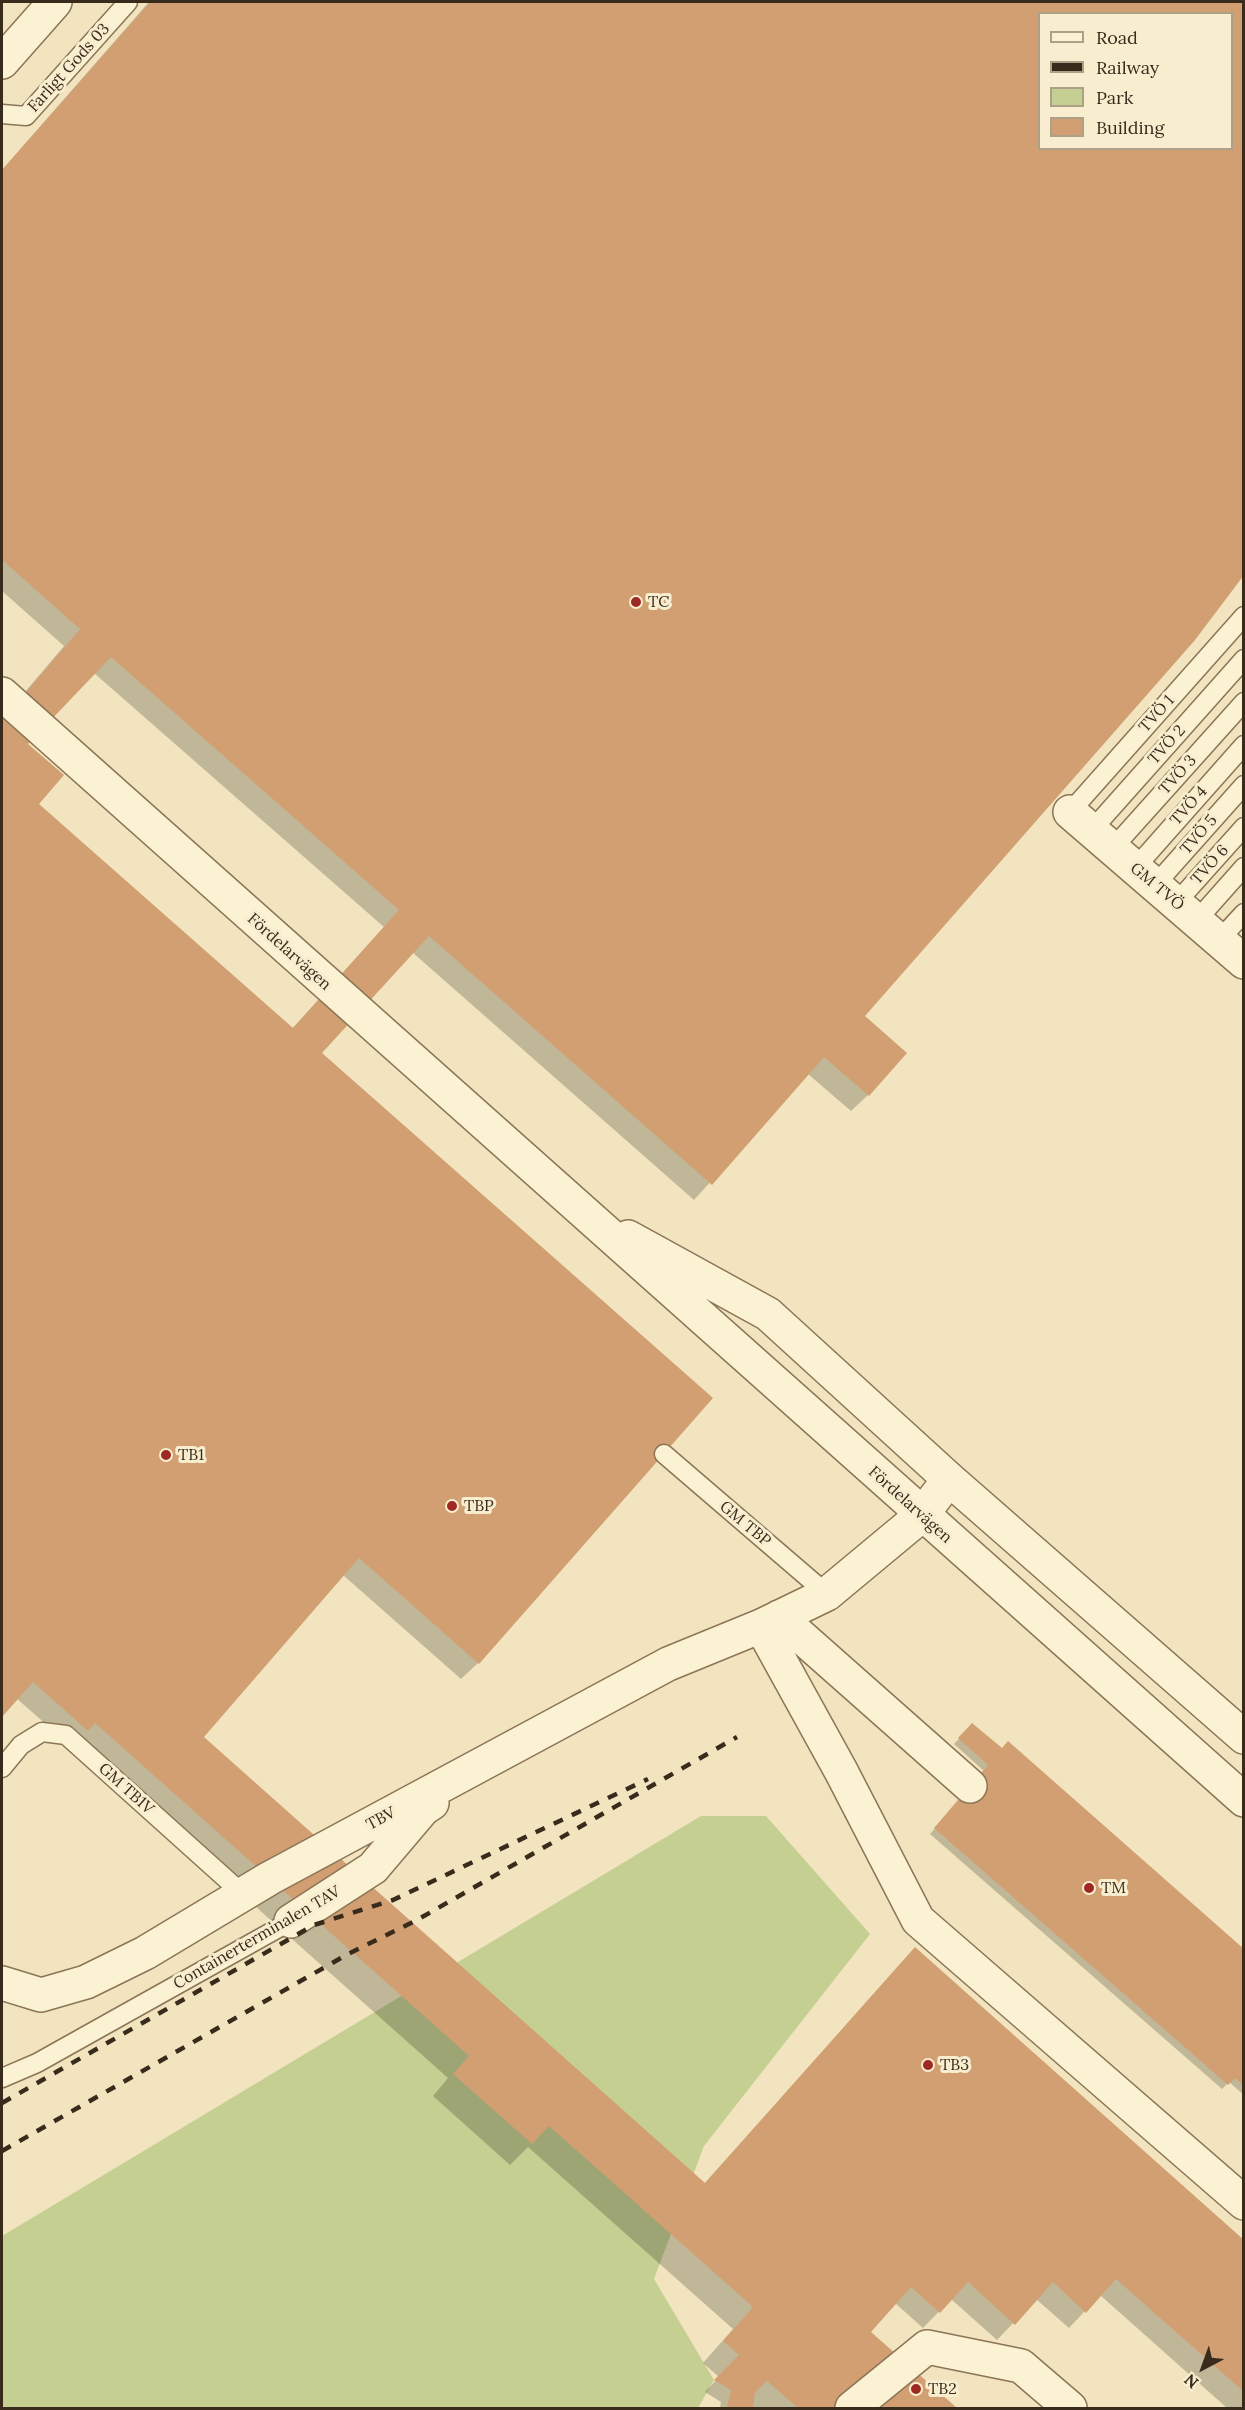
<!DOCTYPE html>
<html>
<head>
<meta charset="utf-8">
<style>
	body { margin:0 }
	#map { position:relative; width:1245px; height:2410px; overflow:hidden; background:#f1e4bf; font-family:Lora,serif }
	canvas { display:block }
	.frame { position:absolute; inset:0; border:3px solid #392b1c; pointer-events:none }
	.legend { position:absolute; left:1038px; top:12px; width:195px; height:138px; box-sizing:border-box; background:#f8eecf; border:2px solid #aca087; margin:0; padding:8px 10px; list-style:none; font-size:18px; color:#392b1c }
	.legend li { display:flex; align-items:center; gap:12px; height:30px }
	.legend b { width:30px; border:2px solid #aca087 }
	.north { position:absolute; left:1173px; top:2338px; width:60px; height:60px; -webkit-text-stroke:4px #f8eecf; paint-order:stroke; rotate:221deg; font-size:16px; font-weight:700; line-height:24px; text-align:center; color:#392b1c }
	.north::after { content:''; display:block; margin:auto; width:21px; height:27px; background:#392b1c; clip-path:polygon(50% 0,100% 100%,50% 72%,0 100%) }
</style>
</head>
<body>
<div id="map">
<canvas width="1245" height="2410"></canvas>
<div class="frame"></div>
<ul class="legend">
<li><b style="height:8px;background:#fbf1d3"></b>Road</li>
<li><b style="height:8px;background:#392b1c"></b>Railway</li>
<li><b style="height:16px;background:#c5cf92"></b>Park</li>
<li><b style="height:16px;background:#d19f72"></b>Building</li>
</ul>
<div class="north">N</div>
</div>
<script>
const context = document.querySelector('canvas').getContext('2d');
context.lineJoin = 'round';
function paint(path, color) {
  context.fillStyle = color;
  context.fill(path, 'evenodd');
}
function stroke(path, color, width, dash) {
  context.strokeStyle = color;
  context.lineWidth = width;
  context.lineCap = dash ? 'butt' : 'round';
  context.setLineDash(dash || []);
  context.stroke(path);
}
function drawText(font, color, halo, rows, align = 'center') {
  context.font = font + ' Lora,serif';
  context.lineWidth = 6;
  context.setLineDash([]);
  context.textBaseline = 'middle';
  context.strokeStyle = halo;
  context.fillStyle = color;
  for (const [text, x, y, turn = 0] of rows) {
    context.save();
    context.translate(x, y);
    context.rotate((+turn || 0) * Math.PI / 180);
    context.textAlign = isNaN(turn) ? turn : align;
    if (halo) context.strokeText(text, 0, 0);
    context.fillText(text, 0, 0);
    context.restore();
  }
}
const green = new Path2D(`
	M701,1816h65l104,118 -166,212 -50,133 60,101 -16,28h-696v-172z`);
const shadow = new Path2D(`
	M149,2h1095v578l-4,-3 -378,439 6,79 -17,16 -43,-37 -114,126 -282,-248 -92,101 158,610 -17,16 -118,-104 -141,162 502,447 211,-235 329,293v166h-17l-127,-113 -31,33 -33,-29 -39,41 -46,-41 -28,29 -28,-25 -26,29 85,76h-234l1,-6 -16,-10 14,-15 -16,-14 30,-34 -205,-182 -18,18 -77,-69 15,-18 -375,-334 -2,2 -55,-48 -14,17v-996l62,-73 -62,-55v-421zM1040,14h192v134h-192zM94,673l290,254 -92,102 -255,-225 -11,-60z
	M972,1725l272,226v144l-15,-13 -7,7 -292,-255 54,-63 -30,-27z`);
const building = new Path2D(`
	M150,2h1094v573l-49,65 -330,376 42,37 -38,43 -45,-39 -112,128 -283,-249 -107,117 391,345 -234,266 -120,-106 -155,179 501,446 210,-236 329,293v152l-128,-113 -30,34 -33,-31 -38,43 -47,-43 -28,31 -29,-26 -40,45 86,76h-159l-31,-27 -12,11 -2,16h-26l4,-18 -17,-10 25,-25 -16,-14 30,-34 -204,-181 -17,18 -79,-70 16,-18 -374,-333 -7,8 -55,-49 -31,35v-997l78,-91 -78,-69v-390zM1040,14h192v134h-192zM111,657l288,253 -106,118 -254,-224 25,-29 -36,-31z
	M972,1723l30,25 6,-7 236,208v137l-9,-8 -7,7 -294,-257 54,-63 -30,-27z`);
const lane = new Path2D(`
	M2,114l24,2 102,-114
	M1070,812l174,-196
	M1091,831l153,-172
	M1112,849l132,-147
	M1135,868l109,-123
	M1155,885l89,-100
	M1176,903l68,-76
	M1197,920l47,-53
	M1219,940l25,-27
	M664,1454l163,140
	M2,1768l19,-23 21,-13 24,3 178,160
	M2,2078l35,-15 254,-142`);
const street = new Path2D(`
	M2,62l53,-60
	M2,694l1242,1106
	M1070,812l174,150
	M628,1237l140,77 181,165 295,258
	M779,1617l191,169
	M761,1626l80,145 77,149 326,283
	M291,1921l82,-53 50,-59 9,-6
	M2,1983l39,12 45,-13 59,-29 125,-75 398,-214 93,-38 66,-32 95,-79 27,-36
	M852,2408l75,-61 94,19 49,42`);
const rail = new Path2D(`
	M2,2103l312,-178 79,-25 255,-121
	M2,2151l346,-197 69,-34 320,-183`);
const markers = [
	[636,602,6,"#9e2822"],
	[166,1455,6,"#9e2822"],
	[452,1506,6,"#9e2822"],
	[1089,1888,6,"#9e2822"],
	[928,2065,6,"#9e2822"],
	[916,2389,6,"#9e2822"]
];
const streetNames = [
	["Farligt Gods 03",69,68,-48],
	["TVÖ 1",1157,714,-48],
	["TVÖ 2",1167,745,-48],
	["TVÖ 3",1178,775,-48],
	["TVÖ 4",1189,806,-48],
	["TVÖ 5",1199,835,-49],
	["TVÖ 6",1210,865,-48],
	["GM TVÖ",1157,887,40],
	["Fördelarvägen",289,952,42],
	["Fördelarvägen",910,1505,42],
	["GM TBP",745,1524,40],
	["GM TB1V",126,1789,42],
	["TBV",381,1819,-28],
	["Containerterminalen TAV",257,1938,-30]
];
const poiNames = [
	["TC",648,602],
	["TB1",178,1455],
	["TBP",464,1506],
	["TM",1101,1888],
	["TB3",940,2065],
	["TB2",928,2389]
];
paint(green, '#c5cf92');
paint(shadow, '#0003');
paint(building, '#d19f72');
stroke(lane, '#8b7556', 21);
stroke(street, '#8b7556', 36);
stroke(lane, '#fbf1d3', 18);
stroke(street, '#fbf1d3', 33);
stroke(rail, '#392b1c', 4.5, [10, 10]);
for (const [x, y, r, color] of markers) {
  const dot = new Path2D();
  dot.arc(x, y, r, 0, 2 * Math.PI);
  context.fillStyle = color;
  context.fill(dot);
  stroke(dot, '#f8eecf', 2);
}
drawText('16px', '#392b1c', '#f8eecf', streetNames);
drawText('16px', '#392b1c', '#f8eecf', poiNames, 'left');
</script>
</body>
</html>
